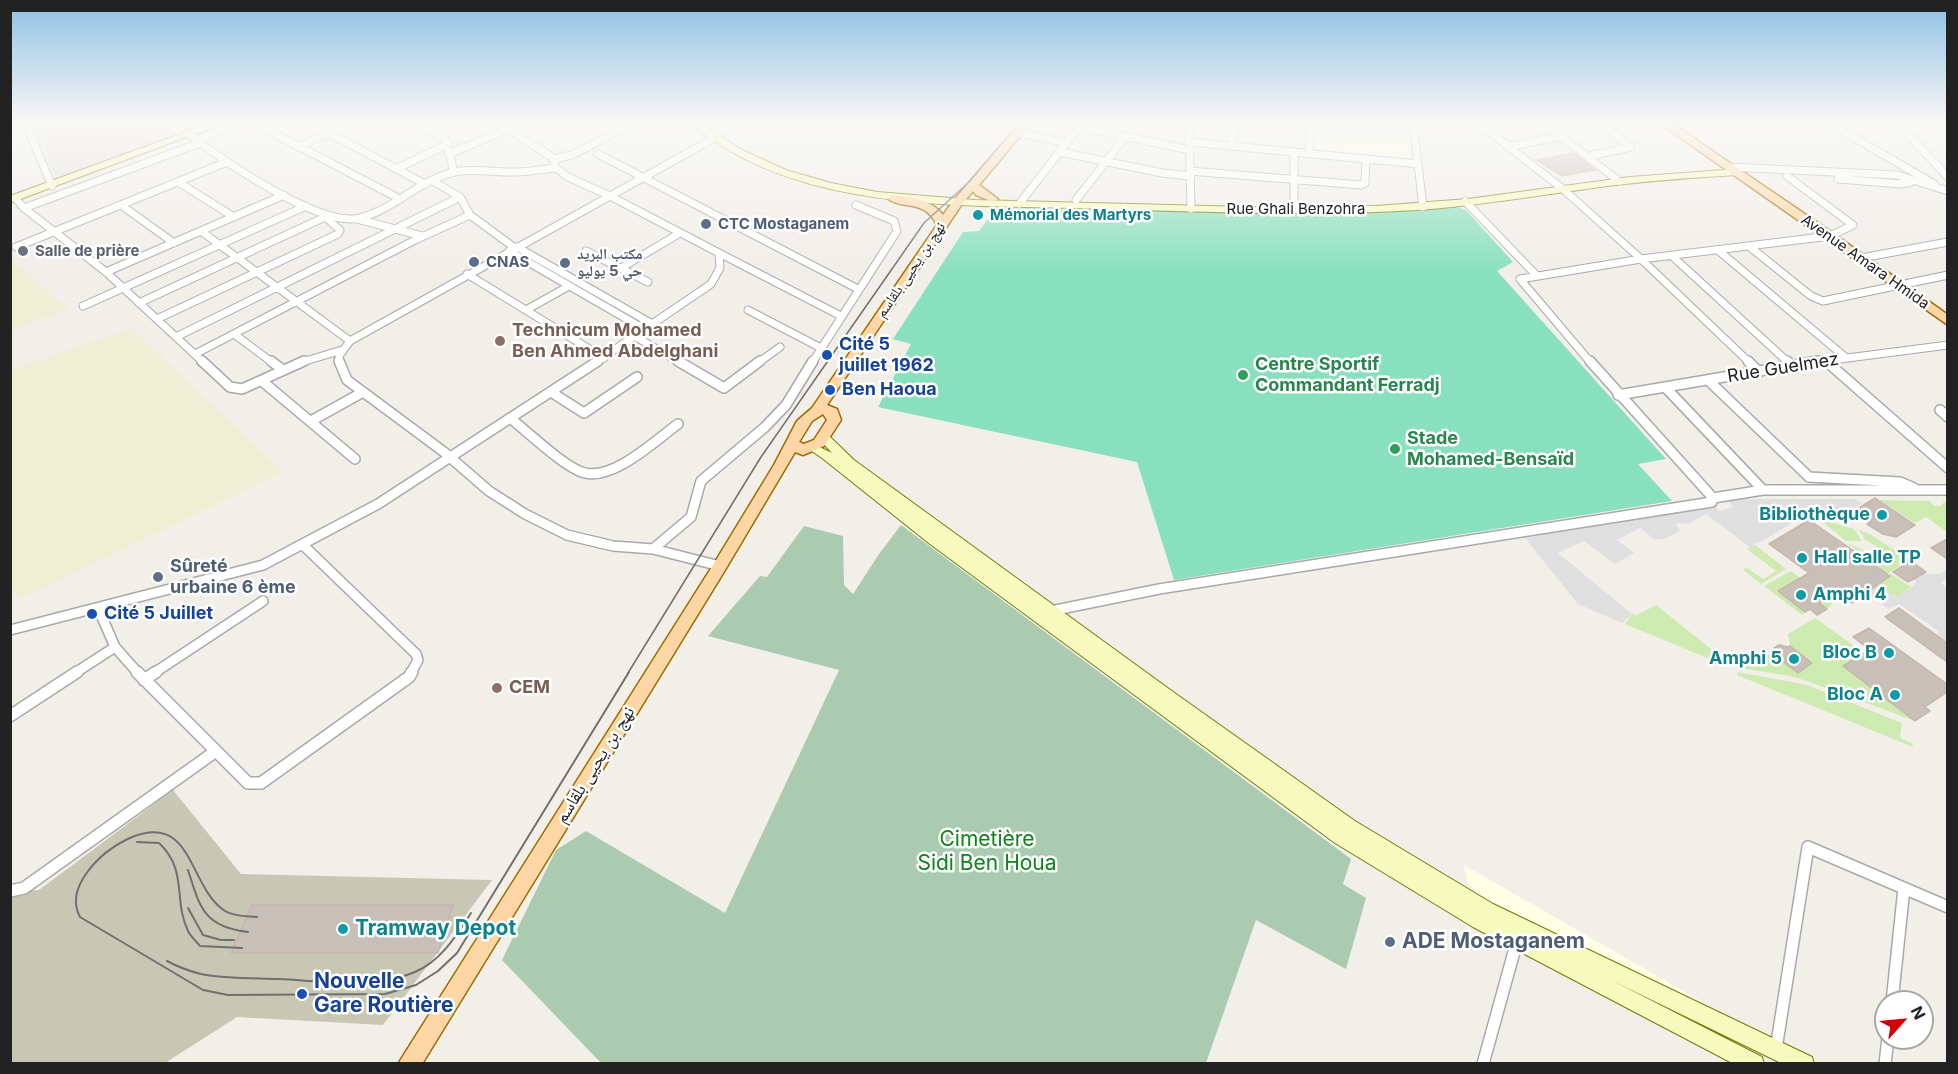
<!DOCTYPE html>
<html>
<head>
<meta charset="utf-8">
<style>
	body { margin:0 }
	#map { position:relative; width:1958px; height:1074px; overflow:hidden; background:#f2efe9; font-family:Inter,sans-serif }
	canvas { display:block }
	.frame { position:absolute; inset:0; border:12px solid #222; pointer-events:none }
	.north { position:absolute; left:1874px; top:990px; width:60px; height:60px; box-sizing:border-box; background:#fff; border:2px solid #a7a7a7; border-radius:50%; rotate:63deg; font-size:16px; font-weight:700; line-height:24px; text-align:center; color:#222 }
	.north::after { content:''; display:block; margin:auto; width:21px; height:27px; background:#d40000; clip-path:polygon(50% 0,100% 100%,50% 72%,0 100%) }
</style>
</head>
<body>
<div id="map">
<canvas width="1958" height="1074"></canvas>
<div class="frame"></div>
<div class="north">N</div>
</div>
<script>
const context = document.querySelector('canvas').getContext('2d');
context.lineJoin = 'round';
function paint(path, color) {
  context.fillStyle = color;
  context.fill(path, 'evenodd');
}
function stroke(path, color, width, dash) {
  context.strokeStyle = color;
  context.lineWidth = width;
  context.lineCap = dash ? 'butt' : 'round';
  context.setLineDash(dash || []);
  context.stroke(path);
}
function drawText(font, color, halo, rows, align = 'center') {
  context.font = font + ' Inter,"Noto Naskh Arabic",sans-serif';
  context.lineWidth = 5;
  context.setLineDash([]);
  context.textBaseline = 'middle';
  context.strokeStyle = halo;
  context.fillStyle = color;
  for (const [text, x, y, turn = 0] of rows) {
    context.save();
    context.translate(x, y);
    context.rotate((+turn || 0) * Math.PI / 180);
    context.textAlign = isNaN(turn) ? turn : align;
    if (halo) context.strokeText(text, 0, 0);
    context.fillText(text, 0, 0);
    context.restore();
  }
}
const residential = new Path2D(`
	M33,122h178l-155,58z
	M1735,499h120l7,4 -22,18 -30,-6 -9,2 -38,24 -8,2 -4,5 -45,-34 -18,10 -9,-1 -3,2 4,6 -16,8 -9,1 -15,-12 -23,12 17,13 -19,11 -31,-23 -26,12 74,61 -10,9 -44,-19 -53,-66 172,-30 17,-2 5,5 14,-4 -4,-6z
	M1947,568v10l-6,5 6,5v54l-11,-8 4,-2 -41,-28 -11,5 -6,-5 5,-10 -11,6 -14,-9 15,-6 19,12 17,-11 3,-4 -3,-3 9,-5h19z`);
const education = new Path2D(`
	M1319,122h88l3,38 -94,-10z
	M1464,865l287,165 -270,-134 -13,-12z`);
const construction = new Path2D(`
	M173,790l68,84 251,6 -109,145 -146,-8 -72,46 -154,1v-172l28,-2z`);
const farmland = new Path2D(`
	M10,258h1l58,52 -58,20z
	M132,328l151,144 -262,127 -11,-13 1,-216z`);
const grass = new Path2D(`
	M1879,500l51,1 4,5h7l3,-4 3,2v28l-21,-15 -11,6z
	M1827,521l27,8 8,12h-16l-22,-18z
	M1859,530l11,4 39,26 -22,14 -10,-7v-3l-29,-20c10,2 19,11 29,8v-5l-11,-7z
	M1755,545l31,24 -25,15 -18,-14 3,-3 17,12 13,-8 -29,-22z
	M1791,571l42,32 -6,6 -8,-6 4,-3 -27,-20 -18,11 27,21 -3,3 -38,-29z
	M1891,574l20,13 -15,10 -19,-12z
	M1656,605l70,56 -4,3 -97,-40 7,-10 5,1z
	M1815,618l49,35 -21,13 72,55 -108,-40 -17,-5 -56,-9 29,-16 9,7 3,-3 23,18 14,-10 -22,-17 -2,-12z
	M1738,672l69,13 95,38 -2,15 12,5 1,4 -176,-72z`);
const cemetery = new Path2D(`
	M901,525l450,334 -8,25 23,14 -20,71 -90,-49 -50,143h-605l-99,-103 54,-110 30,-19 139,82 114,-243 -131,-34 52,-60 7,1 37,-51 39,10 1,49 9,9 26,-40z`);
const pitch = new Path2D(`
	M997,207l331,8 129,-8 9,3 47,52 -16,9 169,188 -28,5 34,37 -498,79 -37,-118 -259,-55 33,-63 -18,-5 70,-107 16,-1z`);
const building = new Path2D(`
	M1574,153l21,17 -33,6 -26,-16z
	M1875,498l40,27 -19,12 -13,-3 -16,-10 5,-4 -16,-10z
	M1809,520l68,47 13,9 -38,27 -15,-10 -18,10 8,6 -10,6 -7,-6 -5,3 -27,-21 31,-18 -40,-29z
	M1947,539v20l-16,-11z
	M1911,561l15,11 -18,10 -15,-10z
	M1899,608l48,35v19l-62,-45z
	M1869,628l78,56v8l-22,15 5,4 -15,10 -72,-55 27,-16 -17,-13z
	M1779,645l9,2 2,-1 22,17 -14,10 -22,-17 -2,-8z
	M252,905h201l-15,48h-207z`);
const minorFar2 = new Path2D(`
	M25,122l27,64
	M252,122l148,77
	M413,122l32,16 9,34
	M497,122l55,35 4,11 12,9 42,19
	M1163,122l27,6
	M1189,122l2,87
	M1283,122l28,3
	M1413,122l10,85
	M1477,122l86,67 78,70 109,104
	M1542,122l77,59
	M1827,122l107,62
	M1896,122l52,55
	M1080,127l110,23
	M1483,127l24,-5
	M512,131l15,-9
	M1554,131l46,-8
	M329,133l96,51
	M1020,133l47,10
	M190,135c32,25 130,93 170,83 35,-9 60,-39 95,-46 20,-4 40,1 60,0 14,0 27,-3 41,-4
	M196,140l47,-18
	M1190,142l228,22
	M1231,146l5,-24
	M298,147l54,-25
	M1508,147l53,-11
	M1060,152l102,21 29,3
	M1294,152v54
	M1309,153l2,-31
	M449,154l59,-25
	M598,154l260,135
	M1589,156l42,-9 -32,-25
	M554,159l18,-4 64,-33
	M1729,167l168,8 51,16
	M396,169l52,-25
	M1190,171l171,14 4,-2 1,-24
	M1838,179l63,5 10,-2
	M433,181l27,16 10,18 45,33
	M178,182l56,35
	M16,199l8,9 82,64 98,91
	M1076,200l50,-64
	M1465,201l71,74
	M1019,204l64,-82
	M121,205l53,38
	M24,208l176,-65
	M357,219l65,17
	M201,231l149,110
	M16,247l211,-85
	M517,247l137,78
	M1750,247l61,49 12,5 125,-26
	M509,251l137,79
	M586,251l62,31
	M1719,251l126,106
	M719,253l122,63
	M1672,256l117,107
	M1861,258l87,-16
	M621,268l59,-35
	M106,272l178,-77
	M467,274l137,84
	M139,303l186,-86
	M83,306l223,-100
	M526,310l43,-24
	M748,310l73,38
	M157,319l181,-85 2,-4 -18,-16
	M234,334l39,29
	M176,337l284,-140
	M636,337l45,26
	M195,354l220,-114 55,-25
	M1825,361l2,2
	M299,363l43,-13
	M340,363l-1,-7 11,-15 260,-145
	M595,363l116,-79 9,-16 -1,-15 -109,-57 108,-60
	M758,363l22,-16
	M812,363l85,-132 -3,-10 -38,-16
	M1591,363l-71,-84 121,-20 189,-23 23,-11 -66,-49
	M1809,363l139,-18`);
const minorFar1 = new Path2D(`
	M202,361l28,26 12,2 62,-28
	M271,361l12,9
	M339,361l8,19 97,72 45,39 36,23 42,21 46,11 40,3 67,17
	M678,361l46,27 36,-27
	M1590,361l123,137
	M1748,361l11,11
	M1787,361l5,5
	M1826,361l122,107
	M1708,380l101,97 91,5 14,6
	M262,381l93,78
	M1665,387l98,103
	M551,392l33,21 53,-36
	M1618,395l200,-34
	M1940,410l8,7
	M510,418c17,13 56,51 75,55 29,7 71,-33 93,-49
	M311,421l52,-29
	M303,545l113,109 2,6 -7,13
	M653,549l38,-32 10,-36 64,-54 21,-22 27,-44
	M98,608l17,39 23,26
	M1046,612l113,-23 553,-87 1,-4 50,-8h185
	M10,630l253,-65 115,-61 220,-143
	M75,673l40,-26
	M154,673l109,-72`);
const minor = new Path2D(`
	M137,672l79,79
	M144,680l12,-8
	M10,716l67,-44
	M10,891l14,-3 192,-137 32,32h13l148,-106 3,-5
	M1892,1002l12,-114
	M1776,1049l32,-202 140,60
	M1483,1064l34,-123
	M1885,1064l3,-26`);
const secondary = new Path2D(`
	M213,122h14l-217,81v-7z
	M689,122h11l40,27 46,21 45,13 46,9 98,8 273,7 128,-1 92,-7 162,-22 107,-8 5,3 -5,3c-48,3 -96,6 -144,13 -59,8 -117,18 -176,22 -114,7 -229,1 -343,-2 -127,-3 -283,2 -385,-86z
	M823,433l4,1 27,26 315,229 186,132 138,83 319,153 2,7h-31l-170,-83 149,76 2,7h-30l-261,-137 -138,-84 -405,-299 -108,-86 -15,-10 6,-4 19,9 -15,-16z`);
const primary = new Path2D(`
	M1021,122h11l-53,63 19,14 -5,3 -17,-7 -3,-4 -11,13 -135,201 10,4 4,11 -2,3 -15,23 -21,9 -8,-3 -70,118 -303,494h-24l317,-502 59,-97 23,-44 15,-13 125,-183c-13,-27 -33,-14 -50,-27l5,-3c19,3 39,4 51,20l11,-15zM823,414l4,6 -13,20 -10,4 -5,-2 13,-21z
	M1658,122h12l164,112 114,81v10z`);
const tramFar1 = new Path2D(`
	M628,673l133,-216 163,-234 46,-42 50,-59`);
const tram = new Path2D(`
	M137,842l22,1c29,27 14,57 29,88 3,6 8,10 12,15l42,2
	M188,870c12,38 16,57 60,62
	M188,908l15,27 18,5h13
	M257,917c-10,-1 -22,0 -32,-6 -37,-24 -31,-98 -93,-74 -18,8 -35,21 -46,37 -10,14 -14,28 -6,43l123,73 25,5 157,-1 31,-9 22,-14 19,-18 172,-281
	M167,961c11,6 22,10 34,13 26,5 52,4 78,5 43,2 95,11 136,-7 26,-11 41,-36 56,-59`);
const markers = [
	[978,215,6,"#0f9aa8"],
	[706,224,6,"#5c6f8a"],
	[23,251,6,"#6b7280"],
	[474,262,6,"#5c6f8a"],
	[565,263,6,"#5c6f8a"],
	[500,341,6,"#8d6e63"],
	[827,355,6,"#1a4fb4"],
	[1243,375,6,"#2e9e5b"],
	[830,390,6,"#1a4fb4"],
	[1395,449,6,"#2e9e5b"],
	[1882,515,6,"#0f9aa8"],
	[1802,558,6,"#0f9aa8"],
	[158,577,6,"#5c6f8a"],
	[1801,595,6,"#0f9aa8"],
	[92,614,6,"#1a4fb4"],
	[1889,653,6,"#0f9aa8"],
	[1794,659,6,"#0f9aa8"],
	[497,688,6,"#8d6e63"],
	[1895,695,6,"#0f9aa8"],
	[343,929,6,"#0f9aa8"],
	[1390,942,6,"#5c6f8a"],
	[302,994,6,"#1a4fb4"]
];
const farStreetnames = [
	["Rue Ghali Benzohra",1296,209],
	["Avenue Amara Hmida",1865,262,35],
	["نهج بن يحيى بلقاسم",911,270,-56]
];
const farCulturenames = [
	["Mémorial des Martyrs",990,215]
];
const farServicenames = [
	["CTC Mostaganem",718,224],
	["مكتب البريد",577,254],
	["حي 5 يوليو",577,271],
	["CNAS",486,262]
];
const farWorshipnames = [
	["Salle de prière",35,251]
];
const educationNames = [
	["Technicum Mohamed",512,331],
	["Ben Ahmed Abdelghani",512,352],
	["CEM",509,688]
];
const transitNames = [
	["Cité 5",839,345],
	["juillet 1962",839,366],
	["Ben Haoua",842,390],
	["Cité 5 Juillet",104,614]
];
const leisureNames = [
	["Centre Sportif",1255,365],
	["Commandant Ferradj",1255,386],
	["Stade",1407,439],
	["Mohamed-Bensaïd",1407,460]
];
const streetNames = [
	["Rue Guelmez",1783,368,-9],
	["نهج بن يحيى بلقاسم",595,765,-58]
];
const cultureNames = [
	["Bibliothèque",1870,515],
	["Hall salle TP",1814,558,"left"],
	["Amphi 4",1813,595,"left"],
	["Bloc B",1877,653],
	["Amphi 5",1782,659],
	["Bloc A",1883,695]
];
const serviceNames = [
	["Sûreté",170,567],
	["urbaine 6 ème",170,588]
];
const nearParknames = [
	["Cimetière",987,840],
	["Sidi Ben Houa",987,864]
];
const nearCulturenames = [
	["Tramway Depot",355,929]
];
const nearServicenames = [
	["ADE Mostaganem",1402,942]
];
const nearTransitnames = [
	["Nouvelle",314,982],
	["Gare Routière",314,1006]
];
paint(residential, '#e0dfdf');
paint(education, '#ffffe5');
paint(construction, '#c7c7b4');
paint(farmland, '#eef0d5');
paint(grass, '#cdebb0');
paint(cemetery, '#aacbaf');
paint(pitch, '#88e0be');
paint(building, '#c7bfb8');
stroke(building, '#c4b6ab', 1.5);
stroke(minorFar2, '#a9a9a9', 9);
stroke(minorFar1, '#a9a9a9', 12);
stroke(minor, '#a9a9a9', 14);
stroke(secondary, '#707d05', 2);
stroke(primary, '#a06b00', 3);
stroke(minorFar2, '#fff', 7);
stroke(minorFar1, '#fff', 9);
stroke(minor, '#fff', 11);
paint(secondary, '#f7fabf');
paint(primary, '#fcd6a4');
stroke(tramFar1, '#707070', 1.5);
stroke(tram, '#707070', 2);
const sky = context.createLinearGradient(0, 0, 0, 273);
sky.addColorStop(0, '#8fc0e4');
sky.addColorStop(0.45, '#f9f8f5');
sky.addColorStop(1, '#f9f8f500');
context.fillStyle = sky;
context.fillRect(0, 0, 1958, 273);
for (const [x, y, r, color] of markers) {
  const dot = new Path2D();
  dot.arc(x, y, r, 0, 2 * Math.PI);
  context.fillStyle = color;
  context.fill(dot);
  stroke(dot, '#fff', 2);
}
drawText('15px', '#222', '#fff', farStreetnames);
drawText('bold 15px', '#0d838f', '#fff', farCulturenames, 'left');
drawText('bold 15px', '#4e5e75', '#fff', farServicenames, 'left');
drawText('bold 15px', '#5b616d', '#fff', farWorshipnames, 'left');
drawText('bold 18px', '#785e54', '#fff', educationNames, 'left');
drawText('bold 18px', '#164399', '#fff', transitNames, 'left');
drawText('bold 18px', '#27864d', '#fff', leisureNames, 'left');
drawText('18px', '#222', '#fff', streetNames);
drawText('bold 18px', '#0d838f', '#fff', cultureNames, 'right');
drawText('bold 18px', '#4e5e75', '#fff', serviceNames, 'left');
drawText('21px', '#0c8416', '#fff', nearParknames);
drawText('bold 21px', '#0d838f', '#fff', nearCulturenames, 'left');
drawText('bold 21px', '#4e5e75', '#fff', nearServicenames, 'left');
drawText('bold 21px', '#164399', '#fff', nearTransitnames, 'left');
</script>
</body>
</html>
